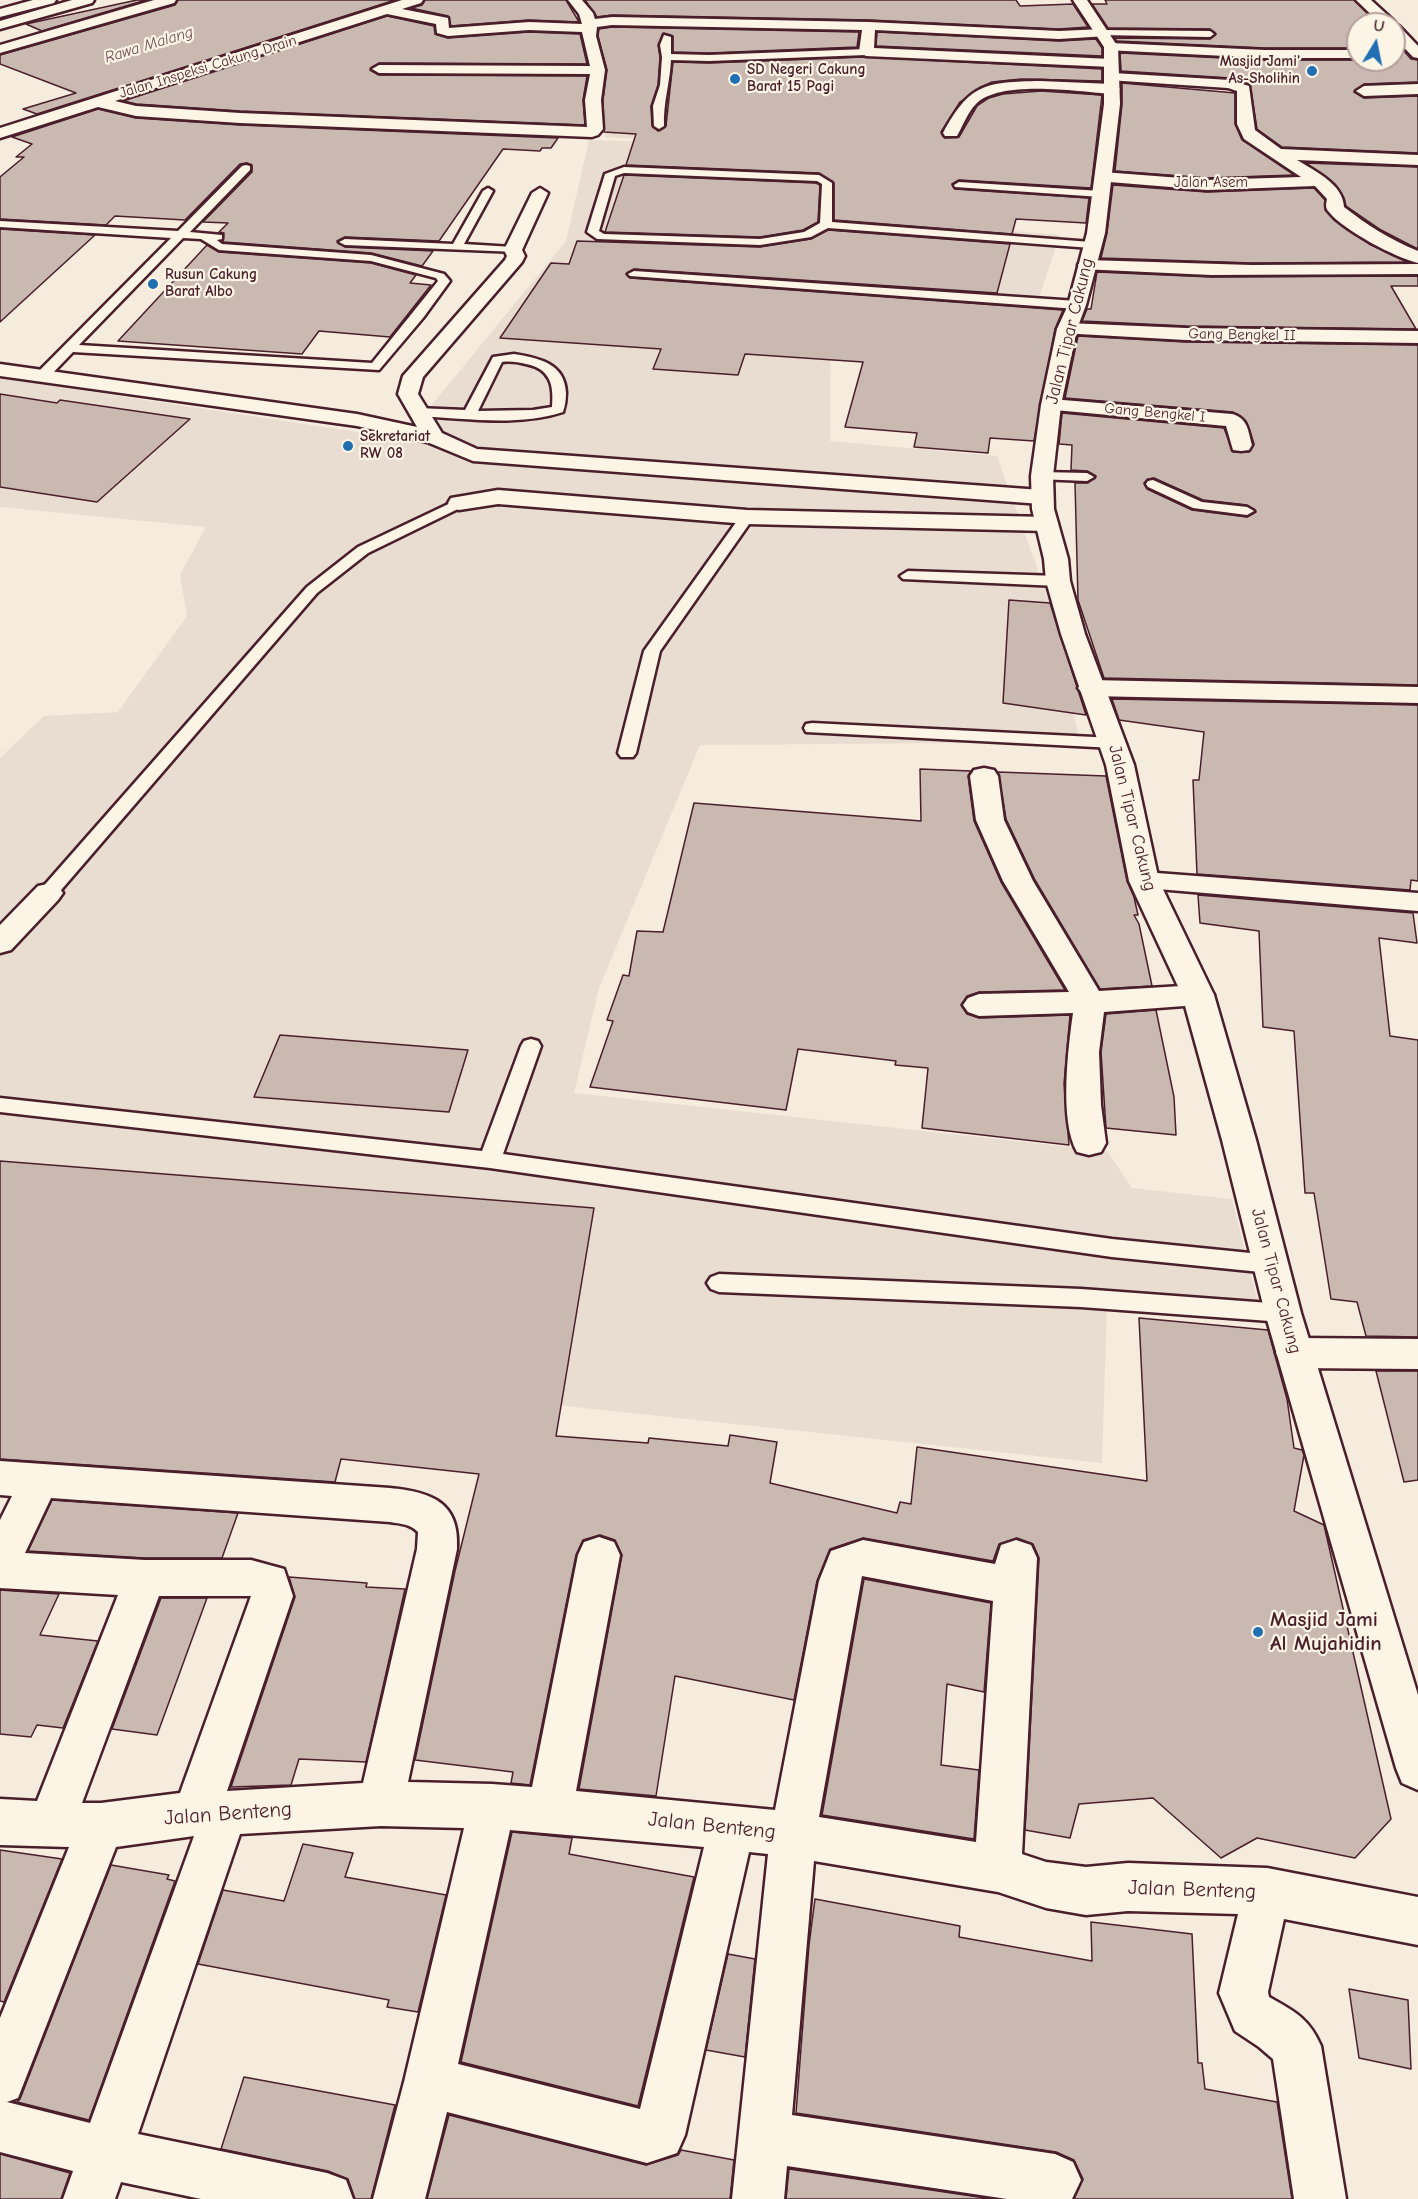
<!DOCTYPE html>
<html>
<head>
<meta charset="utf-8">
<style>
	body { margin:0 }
	#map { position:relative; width:1418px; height:2199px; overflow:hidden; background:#f5ecde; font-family:"Comic Neue",sans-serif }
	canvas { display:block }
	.north { position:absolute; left:1346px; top:12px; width:60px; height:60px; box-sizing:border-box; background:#fcf5e5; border:2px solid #b59f9b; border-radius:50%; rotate:10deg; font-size:16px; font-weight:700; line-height:24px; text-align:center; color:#4a1f2b }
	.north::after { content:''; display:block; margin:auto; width:21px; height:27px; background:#1f6fb2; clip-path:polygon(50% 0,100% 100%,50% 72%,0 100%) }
</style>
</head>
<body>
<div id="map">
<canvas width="1418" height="2199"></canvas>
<div class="north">U</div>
</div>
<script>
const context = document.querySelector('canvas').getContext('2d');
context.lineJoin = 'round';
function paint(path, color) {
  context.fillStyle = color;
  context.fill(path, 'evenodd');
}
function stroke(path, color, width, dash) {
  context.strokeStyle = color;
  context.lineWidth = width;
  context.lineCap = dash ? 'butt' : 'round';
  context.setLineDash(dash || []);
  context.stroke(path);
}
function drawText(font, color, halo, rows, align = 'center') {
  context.font = font + ' "Comic Neue",sans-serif';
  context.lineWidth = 4.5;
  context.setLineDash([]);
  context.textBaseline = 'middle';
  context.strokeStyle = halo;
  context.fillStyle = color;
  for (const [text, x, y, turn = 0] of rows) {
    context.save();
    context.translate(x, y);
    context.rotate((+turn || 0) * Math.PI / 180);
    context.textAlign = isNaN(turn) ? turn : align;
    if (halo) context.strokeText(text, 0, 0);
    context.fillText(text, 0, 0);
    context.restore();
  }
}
const built = new Path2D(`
	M599,23l264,5 -2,121 111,5 -8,73 96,8 -22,65 -207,-17 -1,158 167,15 52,145 31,141 -380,3 -101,243 -25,105 533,58 25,37 100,11 29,115 -154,-9 -5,158 -1102,-117v-588l44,-42 74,-4 69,-96 -7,-41 26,-48 -206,-20v-129l404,61 162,-198 23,-101 222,8 -206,-11 2,-78z`);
const building = new Path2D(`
	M137,0h9l-104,31 -16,-7z
	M178,0h217l-358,114 -14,-5 53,-16 -76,-29v-9l175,-50z
	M425,0h141l13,22 -50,-2 -78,6 -3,-10 -37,-8 11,-3z
	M585,0h431l4,6 53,-2 15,23 -29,2 -190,-9 -257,-5 -15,2z
	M1105,0h249l24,24h-20v24h-93l-148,-7 -3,-3 96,1 6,-5 -6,-5 -102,-1 -16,-24h15z
	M387,16l47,10 1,8 13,4 81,-6 51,2 7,30 -208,-1 -9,7 9,5 208,1 -4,24 2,25 -345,-14 -104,-7 -13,-3z
	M612,27l247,5 -2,15 -148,6 -36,-1v-16l-10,-3 -5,12 2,12 -2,28 -7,21 1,20 6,5 8,-5 7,-64 36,1 155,-6 238,12v12l-81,-2 -29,3 -11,5 -21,15 -19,30 4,6 14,-1 18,-31 12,-8 14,-4 38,-3 61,4 -11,93 -132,-8 -7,4 3,5 134,9 -3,25 -70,-4 -4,15 -178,-14v-37l-15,-10 -193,-8 10,-31 -32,-2 -1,-32 4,-30 -9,-34 1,-7z
	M877,32l182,9 37,-2 6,9v8l-226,-10z
	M1394,40l17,19 7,1v22l-54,2 -10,8 10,6 54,-2v57l-136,-6 -25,-18 -7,-45 -20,-6 -109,-7 -1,-18 145,7h129z
	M1122,83l113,10v31l7,16 52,35 -87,3 -92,-7 7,-67z
	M98,109l38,9 104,7 318,13 -7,10h-9l-2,3 -37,-2 -64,92 -94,-4 -8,4 8,6 88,4 -11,15 -51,-13 -148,-11 1,-9 -5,-1 9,-9 -25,-1 49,-50v-7l-5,-2 -7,1 -55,56 -70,-4 -9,9 -106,-6v-42l24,-20h-8l16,-13 -20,-7z
	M1306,163l112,4v82l-37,-19 -35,-24 -2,-8 -9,-14z
	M624,175l192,8 4,2 -2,37 -15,8 -43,7 -155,-5z
	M1113,185l94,7 107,-4 11,12v10l10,11 34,23 38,18 -155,1 -151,-5 6,-25z
	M0,229l95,6 -95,87z
	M828,230l182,14 -13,49 -363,-24 -8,5 4,4 433,32 -8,19 -21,112 -44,-3 -2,15 -74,-6 3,-14 -72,-6 18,-65 -118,-8 -7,21 -85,-6 8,-20 -161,-11 51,-75 18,1 8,-23 183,6 51,-8z
	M207,245l12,7 152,11 45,12 -6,8 21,2 -41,52 -71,-6 -17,23 -184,-13z
	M1097,272l114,5 207,-1v10h-27l25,43 -230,-3 -104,-5 5,-12h4z
	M1078,336l108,6 232,3v340l-314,-7 -26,-78 -3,-117h13l8,-7 -9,-5 -16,-1 1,-25 -13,-1 3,-31 162,15 9,24h16l5,-8 -8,-23 -13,-9 -168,-14zM1154,478l49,22 44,5 9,7 -9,5 -55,-7 -45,-21 -3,-6 4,-4z
	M0,394l57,9 3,-3 130,19 -93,83 -97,-15z
	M1009,600l41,3 36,112 -83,-12z
	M1112,699l306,6v176l-7,-1 -1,10 -213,-16 -4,-94h6l5,-48 -85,-12z
	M920,769l51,2 -3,5 6,45 27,61 64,108 -86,2 -12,4 -6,9 6,9 12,4 91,-3 -6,69 5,61 -147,-17 6,-60 -33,-3 1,-4 -98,-12 -12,61 -196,-23 23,-66 -6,-1 16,-45 6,1 8,-45 26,1 31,-129 227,18z
	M998,772l108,4 21,105 7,16 4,18h-4l5,9 13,62 -52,3 -65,-109 -29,-61z
	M1198,895l215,18 4,30 -38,-5 11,98 28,4v297l-52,-1 -9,-34 -26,-3 -17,-106h-9l-11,-162 -31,-4 -4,-96 -59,-8z
	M1156,1010l18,87 2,38 -70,-7 -5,-76 5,-38z
	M280,1035l188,15 -19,62 -195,-15z
	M0,1161l594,47 -38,228 92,7 1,-5 79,8 2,-11 47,7 -7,41 127,30 3,-11 11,2 6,-57 230,34 -8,-163 129,12 19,69 7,49 8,2 2,5 -10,56 30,14 67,294 -36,39 -98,-20 -36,20 -68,-60 -74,6 -9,34 -45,-8 14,-272 -6,-14 -16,-6 -18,6 -6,17 -130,-23 -33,11 -13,32 -23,119 -119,-24 -19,120 -77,-7 43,-234 -7,-15 -15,-5 -17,5 -7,15 -46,230 -19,-2 2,-11 -98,-12 40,-189 24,-97 -138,-15 -6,23 -335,-23z
	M1376,1371h42v109l-14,2z
	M52,1500l186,13 -16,45h-77l-117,-7z
	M289,1577l78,6 -1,4 39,2 -39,173 -67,-3 -8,26 -60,2 64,-190z
	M864,1579l127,24 -7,89 -37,-8 -6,81 38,5 -5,69 -152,-24z
	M0,1590l59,4 -19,41 58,6 -35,87 -26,-3 -6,12 -31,-3z
	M161,1598h46l-50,137 -45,-6z
	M512,1832l60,6 -3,16 125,23 -56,229 -177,-44z
	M303,1844l50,9 -8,24 101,18 -28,117 -31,-5 2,-7 -191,-36 25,-74 61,11z
	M0,1850l62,9 -58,143 -4,-1z
	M111,1865l58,10 -2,4 8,2 -86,239 -72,-18 3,-3z
	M815,1899l145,27 -1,11 133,24 -1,-39 101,12 6,129h4l3,26 72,13 15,97h-218l9,-20 -9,-19 -18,-8 -260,-39 13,-168z
	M728,1954l27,5 -10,98 -39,-7z
	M1349,1989l59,11 3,69 -52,-11z
	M244,2077l151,28 -24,94h-16l-7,-20 -20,-8 -107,-22z
	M449,2115l197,50 32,-10 3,-5 53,10 -4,39h-303z
	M0,2154l70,19 -9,26h-61z
	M789,2169l203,30h-206z`);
const service = new Path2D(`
	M1103,30l107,1 4,3 -4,3 -110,-2v-4z
	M664,35l7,2v17l38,1 157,-6 5,3 -5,3 -157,6 -38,-1c-1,23 -8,43 -7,66l-5,3 -5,-3 -1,-20 7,-21 2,-28 -2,-12z
	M246,165l4,1v4l-60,62 32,3v4l-5,1 5,4 149,11 73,19 6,7 -27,37 -44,52 -306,-18 -26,27h-10l-1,-3 1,-3 134,-135 -171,-11v-6l178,10 64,-65zM183,238l18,1 18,11 152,11 65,17 2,3 -66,82 -293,-18z
	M624,167l195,8 13,8v39l259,20 6,3 -6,3 -263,-20 -17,9 -51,8 -163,-6 -10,-7 18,-58zM624,173l193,8 5,3 -2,39 -16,9 -44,7 -156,-5 -5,-3 16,-55z
	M959,182l142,9 5,3 -5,3 -146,-10 -1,-2z
	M488,188l5,3 -29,53 49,3 4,1v4l-172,-7 -6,-3 6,-3 108,5 30,-53z
	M634,271l443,30 6,4 -6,4 -447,-33 -2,-2z
	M514,354c24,4 51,9 52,39 0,7 -1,13 -3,19 -45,15 -100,6 -146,4l-7,-4 7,-4 48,2 28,-53zM502,362c8,-1 16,0 24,2 24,5 28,20 26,43l-19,3 -55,1z
	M1042,472l45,1 7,4 -7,4 -50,-2 -2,-3 2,-3z
	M1153,480l49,22 45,5 7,4 -7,4 -54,-7 -45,-21 -2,-3 2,-3z
	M459,499l7,4 -2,3 -96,47 -51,40 -262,304h-14l-2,-4 2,-4 266,-302 51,-40z
	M747,513l7,4 -94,134 -24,102 -3,4h-12l-3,-4 26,-102 98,-137z
	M908,571l150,5 8,5 -8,5 -155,-7 -3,-3z
	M812,723l302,15 6,1 2,4 -2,4 -6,1 -308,-16 -2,-4 2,-4z
	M531,1039l7,2 3,5 -38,108 609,85 158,16 8,3 3,6 -3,6 -8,3 -158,-16 -622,-89 -490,-56v-14l482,53 39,-105 3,-5z
	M719,1274l362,15 202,15 8,2 4,7 -4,7 -8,2 -202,-15 -362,-15 -8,-3 -4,-6 4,-6z`);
const minor = new Path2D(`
	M33,0h23l-2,3 -54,14v-8z
	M154,0h22l-2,3 -174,50v-8z
	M402,0h21l-2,3 -19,6 46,9 1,10 80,-6 53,2 -3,-10 -11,-14h14l11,13 2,6 17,-2 257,5 190,9 44,-2 7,4 -2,3 -49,3 -184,-9 -1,18 237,11 7,4 -7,4 -245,-11 -7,-4 3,-22 -250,-5 -15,2 -1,9 9,34 -4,30 2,29 -5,6 -6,2 -352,-14 -104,-7 -38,-9 -98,31v-10zM387,14l49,10 1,9 11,3 81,-6 53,2 8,34 -211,-1 -7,4 7,4 211,1 -5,26 2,27 -347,-14 -104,-7 -21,-5z
	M1356,0h15l23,21 1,4 4,1 19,20v12l-5,-1 -19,-20v-13h-13z
	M1111,43l154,7h93v8h-93l-159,-8 -2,-3z
	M1113,73l117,7 19,6 6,44 26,19 137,6v10l-121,-5c18,11 46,24 47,47 23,18 47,33 74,44v12c-22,-5 -75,-33 -89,-51 -4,-4 -3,-8 -2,-13l-12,-13 -108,4 -110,-9 -2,-4 8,-5 104,8 94,-3 -57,-38 -7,-15v-33l-9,-3 -120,-8 -2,-3z
	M1040,81l72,3 8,5 -8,5c-34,-2 -111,-15 -136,10 -9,9 -13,22 -19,32h-12l-2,-3c27,-50 43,-51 97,-52z
	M1418,84v10l-54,2 -8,-5 8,-5z
	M540,188l8,5 -26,57 3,6 -3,6 -99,115 -5,17 24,39 35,16 564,41 8,2 3,5 -3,5 -8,2 -568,-43 -46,-19 -70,-16 -357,-50v-12l357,50 60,13 -19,-33 5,-18 102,-116 2,-4 -3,-6 28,-57z
	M1087,260l165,5 166,-1v10l-207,1 -130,-6 -3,-4 3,-4z
	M1067,323l119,5 232,3v12l-232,-3 -126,-7 -3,-4 3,-4z
	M1051,399l181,15c16,4 16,17 20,31l-3,5 -8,1 -8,-1 -7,-24 -182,-17 -3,-4 3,-4z
	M498,490l249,20 300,7 8,2 3,5 -3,5 -8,2 -300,-7 -249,-20 -39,6 -8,-2 -3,-5 3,-5z
	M1091,680l327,7v16l-327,-7 -9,-3 -4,-5 4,-5z
	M984,768l10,2 4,6 6,44 29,61 66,110 99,-6 11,3 5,7 -5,7 -11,3 -94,7 -5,40 2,53 5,38 -5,9 -12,3 -12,-3c-18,-31 -9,-104 -4,-139l-94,3 -11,-4 -5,-7 5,-7 11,-4 90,-2 -66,-111 -27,-61 -6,-44 4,-6z
	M1144,872l274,21v18l-284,-24 -5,-6 5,-6z
	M48,884l10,2 5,7 -5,7 -47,50 -11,3v-28l38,-39z
	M1295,1338l123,1v30l-123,-1 -13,-4 -6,-11 6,-11z
	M0,1461l390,27c41,4 70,14 67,61l-49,233 84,2 40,3 46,-232 6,-13 15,-5 15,5 6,13 -44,236 199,19 44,-229 12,-30 32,-11 132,24 6,-19 15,-5 15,5 6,13 -15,296 24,8 40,5 42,-4 139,5 151,29v48l-134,-26 -16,73 1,5c25,14 40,21 52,49l25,153h-52l-21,-140 -14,-12 -24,-16 -16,-38 19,-79 -110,-3 -42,4 -40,-7 -48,-16 -184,-31 -22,254 263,39 18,8 8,18 -9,19h-65l-220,-33 -3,33h-52l36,-345 -19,-2 -64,283 -8,18 -30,10 -200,-51 -22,87h-52l31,-117 60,-254 -83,-2 -141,8 -102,300 189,39 19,7 7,19h-152l-80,-17 -6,17h-52l10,-28 -73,-19v-134l69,-171 -69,-2v-46l37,2 81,-206 -118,-7v-68l12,-24 -12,-1zM51,1498l339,24c11,2 20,2 28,10l-1,17 -54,234 -136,8 66,-195 -9,-27 -33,-9h-106l-120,-7zM862,1576l131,25 -17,241 -157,-25zM159,1596h92l-71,197 -79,10h-19zM510,1830l194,17 -64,262 -182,-45zM194,1836l-104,287 -83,-21 11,-4 98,-251z`);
const tertiary = new Path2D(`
	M72,0h22l-2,3 -92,26v-8z
	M1073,0h14l31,47 2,57 -15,129 -19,72 -9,24 -16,76 -8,71 1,33 14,50 2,22 15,53 49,131 25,116 55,114 42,145 45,173 117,382v95l-16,-7 -6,-15 -131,-455 -43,-173 -40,-145 -53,-114 -23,-116 -45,-131 -15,-53 -2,-22 -12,-50 -1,-33 10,-71 16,-76 11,-24 19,-72 17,-129v-57z`);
const markers = [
	[1312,71,6,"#1f6fb2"],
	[735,79,6,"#1f6fb2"],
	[153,284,6,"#1f6fb2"],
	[348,446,6,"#1f6fb2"],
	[1258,1632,6,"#1f6fb2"]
];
const farPoinames = [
	["Masjid Jami'",1300,62,"right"],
	["As-Sholihin",1300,79,"right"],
	["SD Negeri Cakung",747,70],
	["Barat 15 Pagi",747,87],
	["Rusun Cakung",165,275],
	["Barat Albo",165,292],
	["Sekretariat",360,437],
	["RW 08",360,454]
];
const farStreetnames = [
	["Jalan Inspeksi Cakung Drain",208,67,-17],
	["Jalan Asem",1211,183],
	["Gang Bengkel II",1242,335,1],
	["Gang Bengkel I",1155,413,5]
];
const farWaternames = [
	["Rawa Malang",149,45,-17]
];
const streetNames = [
	["Jalan Tipar Cakung",1070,331,-76],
	["Jalan Tipar Cakung",1132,818,76],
	["Jalan Tipar Cakung",1276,1281,75]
];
const nearPoinames = [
	["Masjid Jami",1270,1620],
	["Al Mujahidin",1270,1644]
];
const nearStreetnames = [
	["Jalan Benteng",228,1814,-4],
	["Jalan Benteng",712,1826,6],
	["Jalan Benteng",1192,1890,2]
];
paint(built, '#e8ddd0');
paint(building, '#cab9b1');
stroke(building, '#4a1f2b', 1.5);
stroke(service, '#4a1f2b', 5);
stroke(minor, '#4a1f2b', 5);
stroke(tertiary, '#4a1f2b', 5);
paint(service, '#fcf5e5');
paint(minor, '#fcf5e5');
paint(tertiary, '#fcf5e5');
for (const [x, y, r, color] of markers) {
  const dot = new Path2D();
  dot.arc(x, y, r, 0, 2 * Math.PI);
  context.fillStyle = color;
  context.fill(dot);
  stroke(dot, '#fcf5e5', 2);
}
drawText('bold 15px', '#4a1f2b', '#fcf5e5', farPoinames, 'left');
drawText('15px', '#4a1f2b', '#fcf5e5', farStreetnames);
drawText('italic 16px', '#704d53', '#fcf5e5', farWaternames);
drawText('18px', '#4a1f2b', '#fcf5e5', streetNames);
drawText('bold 21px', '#4a1f2b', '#fcf5e5', nearPoinames, 'left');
drawText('21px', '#4a1f2b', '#fcf5e5', nearStreetnames);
</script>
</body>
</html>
